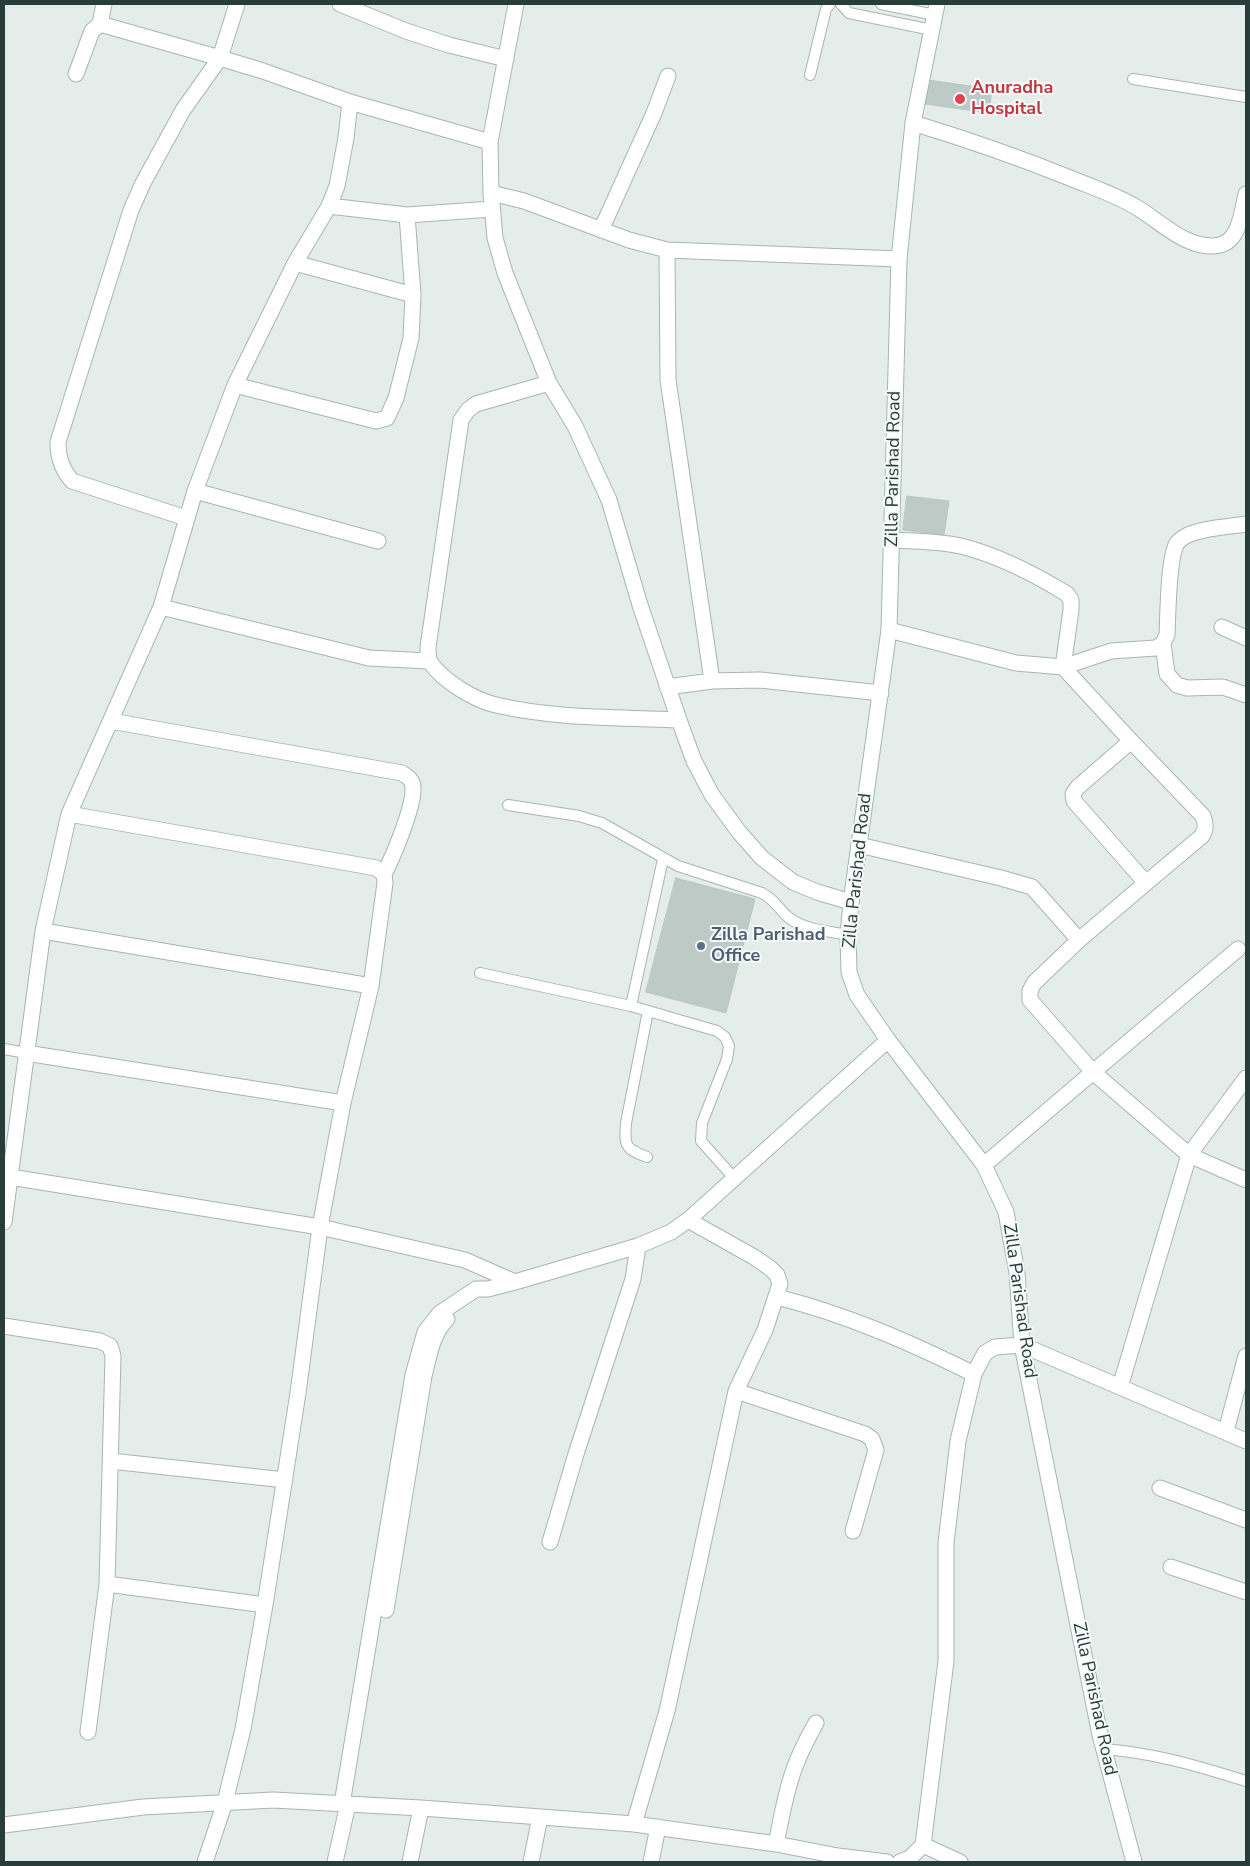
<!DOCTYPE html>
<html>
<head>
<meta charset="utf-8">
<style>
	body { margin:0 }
	#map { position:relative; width:1250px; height:1866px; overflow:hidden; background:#e5edea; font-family:"Nunito Sans",sans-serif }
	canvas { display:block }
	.frame { position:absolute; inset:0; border:5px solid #263d39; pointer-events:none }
</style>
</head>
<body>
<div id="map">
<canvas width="1250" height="1866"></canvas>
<div class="frame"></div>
</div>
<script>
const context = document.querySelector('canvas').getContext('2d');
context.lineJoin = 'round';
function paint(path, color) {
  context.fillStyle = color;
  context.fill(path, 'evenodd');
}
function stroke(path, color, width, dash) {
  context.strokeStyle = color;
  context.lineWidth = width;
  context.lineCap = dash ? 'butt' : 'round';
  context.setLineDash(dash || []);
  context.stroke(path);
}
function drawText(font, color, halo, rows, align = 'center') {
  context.font = font + ' "Nunito Sans",sans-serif';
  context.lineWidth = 4;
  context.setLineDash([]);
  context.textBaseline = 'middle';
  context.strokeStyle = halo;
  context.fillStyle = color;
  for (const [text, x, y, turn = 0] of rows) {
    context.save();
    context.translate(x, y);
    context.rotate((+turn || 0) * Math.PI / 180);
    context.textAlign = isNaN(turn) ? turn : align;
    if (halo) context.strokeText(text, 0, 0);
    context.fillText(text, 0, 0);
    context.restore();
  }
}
const building = new Path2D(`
	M928,80l64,9 -3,24 -64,-9z
	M907,496l42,5 -5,34 -41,-5z
	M676,878l79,21 -29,114 -80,-21z`);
const lane = new Path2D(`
	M841,4l8,9 83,17
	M881,4l54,11
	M810,75l16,-66 4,-5
	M1133,79l113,18
	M508,805l71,11 23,7 76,43 84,27c13,7 16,15 26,24 16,13 40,14 60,18
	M480,973l151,33 86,25 8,6 4,9 -2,13 -25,64 -1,18 33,37
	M631,1006l32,-147
	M4,1049l22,4
	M647,1157c-21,-8 -23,-10 -21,-34l22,-112
	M1104,1749c51,4 93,17 142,32`);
const street = new Path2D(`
	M237,4l-17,54 43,13 87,31 140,40
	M340,4l66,27 43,14 57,14
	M516,4l-26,138 1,51 4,45 10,35 44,110 26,43 34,74 31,105 39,115 15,41 18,34 27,37 23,26 31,24 24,10 34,10
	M100,24l120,34 -37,52 -40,73 -12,27 -73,232c0,16 4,27 14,39l114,37
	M76,74l16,-43 8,-7 4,-20
	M913,123c53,16 105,34 157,55 22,9 46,17 66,29 24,14 53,45 84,38 20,-5 22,-35 26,-51
	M491,193l33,8 105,39 38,10 232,9
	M329,206l78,9 85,-6
	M601,230l53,-117 14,-37
	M667,250l1,130 44,301
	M295,263l118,32
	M549,383l-73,21 -8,6 -7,10 -33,227c0,5 0,11 2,15 13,19 44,38 66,43 60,14 123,12 183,15
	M235,385l141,36 11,-3 9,-20 15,-60 2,-43 -6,-80
	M195,491l183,50
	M892,540c23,1 47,1 69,6 36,9 75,29 106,48l4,6v10l-8,57 68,74 -53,46 -5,7 1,7 72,82 56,-47c4,-7 4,-12 1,-20l-72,-75
	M161,607l208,51 60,3
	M1222,627l24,11
	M889,630l127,33 47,4 48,-16 45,-3 7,-5 4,-8c1,-19 1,-77 10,-92 2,-2 6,-6 9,-7 15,-8 42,-9 60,-12
	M1163,643l4,31 10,11 10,3 36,-1 23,8
	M667,687l45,-6 48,-1 121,13
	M111,721l291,52c6,4 11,7 11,15 1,19 -20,69 -29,86
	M69,814l296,52 11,2 8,6 1,9 -14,103 -28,117
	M859,845l142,33 31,9 47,53
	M43,931l328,55
	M1238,949l-145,123 96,83 57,25
	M26,1053l317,50 -23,124 -22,166 -33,212 -22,124 -18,73 -20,60
	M984,1165l109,-93 -63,-72v-9l4,-8 45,-43 67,-57
	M4,1176l316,51 145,33 50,22
	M4,1222l39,-291 26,-117 92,-207 34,-116 40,-106 60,-122 34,-57 8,-20 9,-48 4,-36
	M777,1297c71,18 132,45 197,77
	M4,1326l96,15 10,5 3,10 -6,228
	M1120,1387l69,-232 57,-77
	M736,1391l129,43 7,5 4,11 -23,81
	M1226,1431l20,-75
	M111,1461l174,19
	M1160,1488l86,32
	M550,1542l26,-88 57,-175 5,-33
	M1171,1567l75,25
	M386,1610l38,-234c5,-20 8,-42 23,-57
	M88,1732l19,-148 158,21
	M342,1804l71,-429 12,-43 15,-19 36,-24h12l27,-7 123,-36 33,-14 17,-12 200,-180
	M634,1824l33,-113 69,-320 29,-61 15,-46 -3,-9 -7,-7 -16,-11 -66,-37
	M4,1825l139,-18 130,-7 148,8 213,16 142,20 62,12 49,6
	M776,1844c5,-24 9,-49 17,-72 6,-18 14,-33 23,-49
	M923,1845l37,17
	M335,1862l13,-58
	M410,1862l11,-54
	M531,1862l9,-45
	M651,1862l7,-35
	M900,1862l10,-4 13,-13 23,-184v-118l12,-102 16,-67 11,-21 10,-6 27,-2 224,96`);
const secondary = new Path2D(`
	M937,4l-24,119 -14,136 -10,371 -38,272 -3,33 1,37 8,23 31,45 96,125 22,47 11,61 5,72 78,390 34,127`);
const markers = [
	[960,99,6,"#e0444e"],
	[701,946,5,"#5c6f8a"]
];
const healthNames = [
	["Anuradha",971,89],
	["Hospital",971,110]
];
const streetNames = [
	["Zilla Parishad Road",894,469,-89],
	["Zilla Parishad Road",858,871,-84],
	["Zilla Parishad Road",1019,1301,82],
	["Zilla Parishad Road",1094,1699,78]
];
const serviceNames = [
	["Zilla Parishad",711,936],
	["Office",711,957]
];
paint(building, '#bdcac6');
stroke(building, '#b8c6c1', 1);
stroke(lane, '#a8b5b1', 12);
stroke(street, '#a8b5b1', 17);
stroke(secondary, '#a4b7b2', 17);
stroke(lane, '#fff', 10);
stroke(street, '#fff', 15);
stroke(secondary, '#fff', 15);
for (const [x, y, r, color] of markers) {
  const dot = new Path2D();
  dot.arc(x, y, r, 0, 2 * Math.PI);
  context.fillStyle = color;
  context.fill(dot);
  stroke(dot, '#f5f9f8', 2);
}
drawText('bold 18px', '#be3a42', '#f5f9f8', healthNames, 'left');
drawText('18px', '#263d39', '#f5f9f8', streetNames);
drawText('bold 18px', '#4e5e75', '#f5f9f8', serviceNames, 'left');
</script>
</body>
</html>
